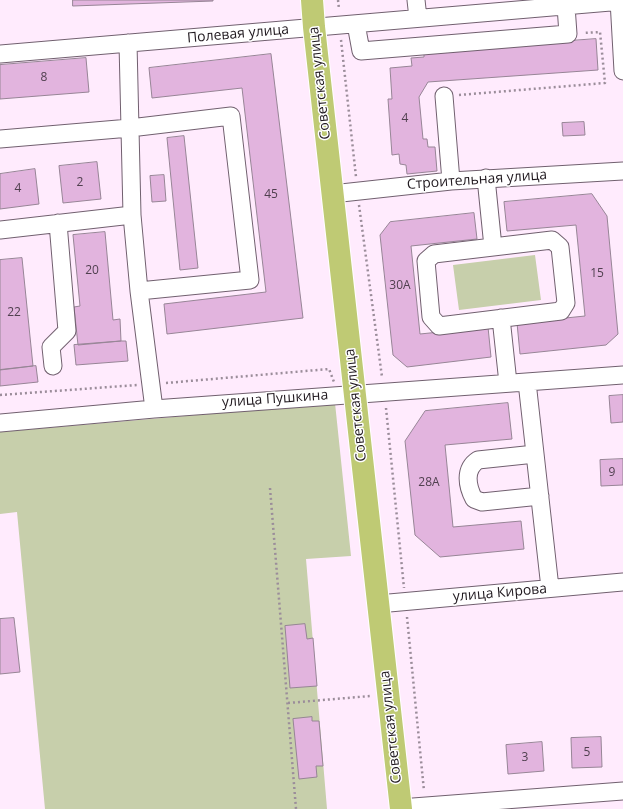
<!DOCTYPE html>
<html>
<head>
<meta charset="utf-8">
<style>
	body { margin:0 }
	canvas { display:block; background:#ffebfd }
</style>
</head>
<body>
<canvas width="623" height="809"></canvas>
<script>
const context = document.querySelector('canvas').getContext('2d');
context.lineJoin = 'round';
function paint(path, color) {
  context.fillStyle = color;
  context.fill(path, 'evenodd');
}
function stroke(path, color, width, dash) {
  context.strokeStyle = color;
  context.lineWidth = width;
  context.lineCap = dash ? 'butt' : 'round';
  context.setLineDash(dash || []);
  context.stroke(path);
}
function drawText(font, color, halo, rows, align = 'center') {
  context.font = font + ' "Open Sans",sans-serif';
  context.lineWidth = 3;
  context.setLineDash([]);
  context.textBaseline = 'middle';
  context.strokeStyle = halo;
  context.fillStyle = color;
  for (const [text, x, y, turn = 0] of rows) {
    context.save();
    context.translate(x, y);
    context.rotate((+turn || 0) * Math.PI / 180);
    context.textAlign = isNaN(turn) ? turn : align;
    if (halo) context.strokeText(text, 0, 0);
    context.fillText(text, 0, 0);
    context.restore();
  }
}
const green = new Path2D(`
	M535,255l6,45 -82,10 -6,-45z
	M335,403l16,153 -45,3 21,250h-282l-28,-297 -17,2v-82z`);
const building = new Path2D(`
	M73,0h140v1l-140,5z
	M596,39l2,31 -170,12 -9,15 4,42h4l1,8h7l2,24 -30,3 -1,-9 -6,-1 -1,-10 -7,1 -4,-56h4l-2,-31 22,-2 -1,-8 13,-1v-5z
	M271,54l32,264 -136,16 -3,-30 102,-12 -24,-204 -90,10 -3,-30z
	M86,58l3,34 -89,7v-34z
	M584,122l1,13 -22,1 -1,-13z
	M184,136l14,132 -18,2 -13,-132z
	M97,162l4,37 -38,4 -4,-37z
	M35,169l4,35 -39,5v-35z
	M164,175l2,26 -14,1 -2,-26z
	M592,194l15,22 11,118 -12,11 -86,9 -3,-31 68,-7 -9,-91 -69,6 -3,-29z
	M474,213l3,26 -66,7 9,88 68,-7 3,30 -84,10 -14,-12 -13,-120 10,-13z
	M105,232l8,88 7,-1 1,22 -43,4 -4,-38 6,-1 -7,-71z
	M22,258l11,108 -33,4v-110z
	M121,341h5l2,20 -52,4 -2,-20z
	M36,366l2,16 -38,4v-16z
	M623,395v27l-12,1 -2,-27z
	M508,403l4,36 -67,6 8,82 68,-6 3,28 -84,8 -25,-22 -10,-94 20,-30z
	M623,459v26l-22,1 -1,-26z
	M14,618l6,54 -20,2v-55z
	M305,624l2,15 6,-1 4,48 -27,2 -5,-62z
	M312,717v4h7l4,45h-7l1,11 -18,2 -6,-60z
	M601,737l1,30 -30,1 -1,-30z
	M542,742l2,29 -36,3 -2,-29z`);
const path = new Path2D(`
	M338,0l1,9
	M341,40l15,137
	M459,95l146,-12 -5,-51 -17,1
	M359,205l23,172
	M166,383l163,-14 5,13
	M0,395l137,-10
	M386,408l18,180
	M270,488l26,321
	M407,617l17,174
	M288,703l82,-7`);
const minor = new Path2D(`
	M416,0l2,18
	M619,0l4,71
	M356,24l5,27 207,-17 -2,-28
	M128,43l4,172 7,76 15,118
	M0,54l623,-53
	M444,96l7,85
	M0,139l130,-11 101,-12 19,164 -111,11
	M486,178l7,69
	M332,194l119,-13 172,-10
	M0,230l132,-15
	M552,240l8,7 6,56 -5,8 -122,15 -8,-9 -5,-56 8,-7z
	M501,318l7,65
	M53,366l-2,-19 16,-16 -9,-108
	M527,382l23,206
	M0,423l154,-14 469,-34
	M535,454l-57,6c-14,9 -11,26 -4,39l8,3 58,-6
	M378,604l245,-22
	M400,808l223,-17`);
const major = new Path2D(`
	M312,0l2,27 87,782`);
const numberNames = [
	["8",44,78],
	["4",405,119],
	["2",80,183],
	["4",18,189],
	["45",271,195],
	["20",92,271],
	["15",597,274],
	["30А",400,286],
	["22",14,313],
	["9",612,473],
	["28А",429,483],
	["5",587,753],
	["3",525,758]
];
const streetNames = [
	["Полевая улица",238,34,-5],
	["Советская улица",320,83,-96],
	["Строительная улица",477,180,-4],
	["улица Пушкина",275,399,-4],
	["Советская улица",356,405,-96],
	["улица Кирова",500,593,-5],
	["Советская улица",391,727,-96]
];
paint(green, '#c7cfab');
paint(building, '#e2b4de');
stroke(building, '#978596', 1);
stroke(minor, '#71606f', 19);
stroke(major, '#fff', 24);
stroke(path, '#9b8d9a', 2.5, [2, 3]);
stroke(minor, '#fff', 17);
stroke(major, '#bfca74', 22);
drawText('12px', '#50404f', null, numberNames);
drawText('14px', '#20191f', '#fff', streetNames);
</script>
</body>
</html>
